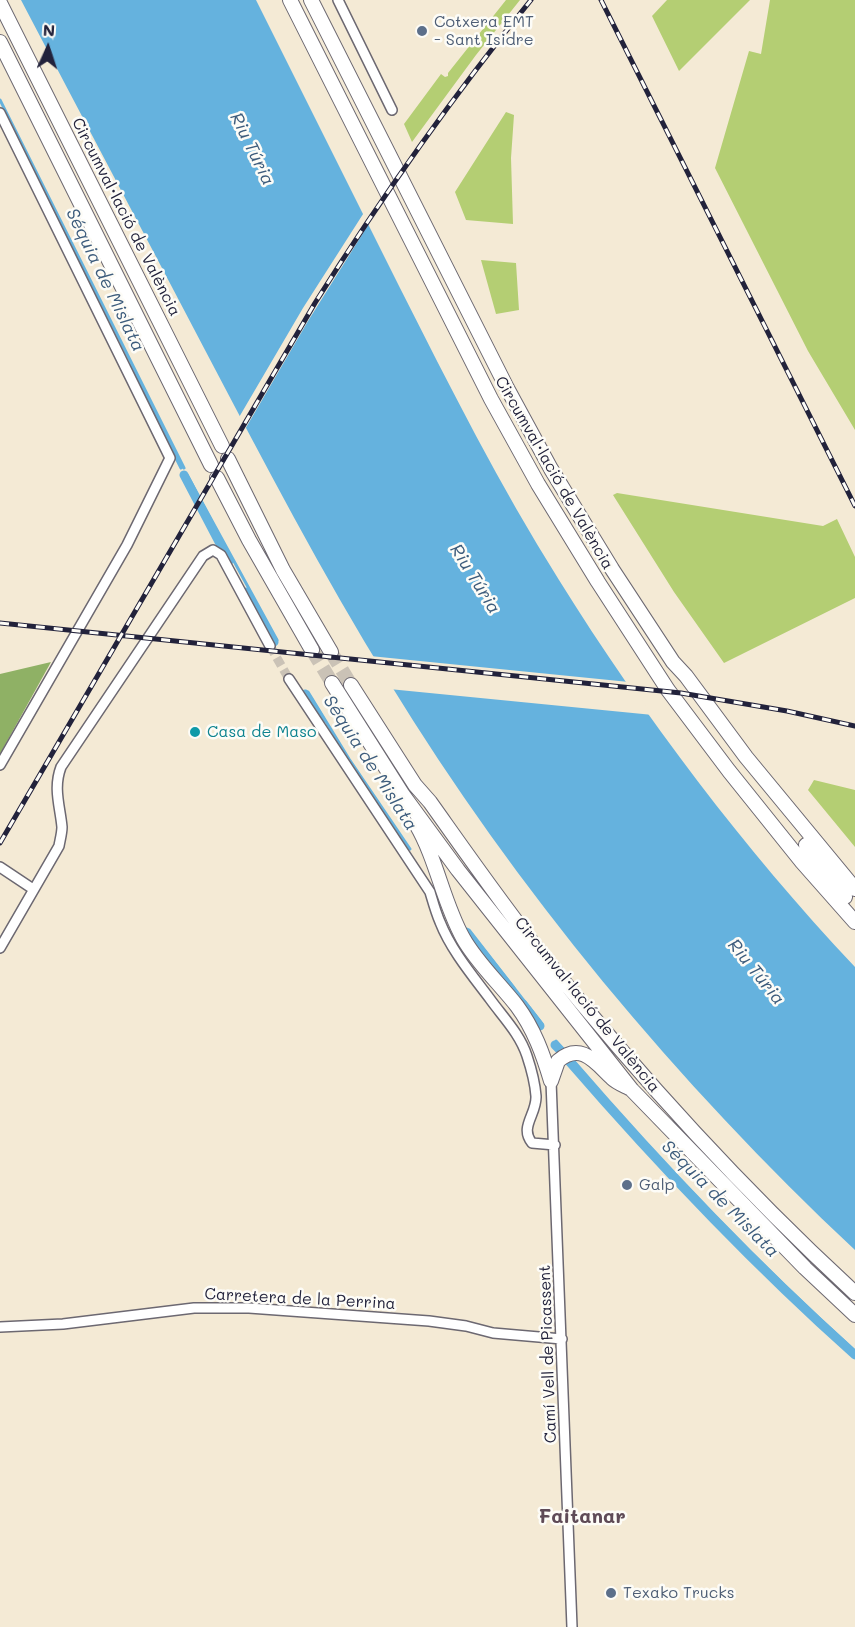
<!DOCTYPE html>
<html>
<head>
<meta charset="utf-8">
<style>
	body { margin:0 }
	#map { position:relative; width:855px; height:1627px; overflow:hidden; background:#f4ead5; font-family:Mali,sans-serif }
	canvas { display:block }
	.north { position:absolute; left:18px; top:18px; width:60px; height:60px; -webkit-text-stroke:4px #fdfcf7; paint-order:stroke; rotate:3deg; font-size:16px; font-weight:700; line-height:24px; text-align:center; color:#22223b }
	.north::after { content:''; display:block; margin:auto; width:21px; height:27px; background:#22223b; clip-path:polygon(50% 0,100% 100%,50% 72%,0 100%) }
</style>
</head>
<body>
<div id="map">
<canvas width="855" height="1627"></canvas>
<div class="north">N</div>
</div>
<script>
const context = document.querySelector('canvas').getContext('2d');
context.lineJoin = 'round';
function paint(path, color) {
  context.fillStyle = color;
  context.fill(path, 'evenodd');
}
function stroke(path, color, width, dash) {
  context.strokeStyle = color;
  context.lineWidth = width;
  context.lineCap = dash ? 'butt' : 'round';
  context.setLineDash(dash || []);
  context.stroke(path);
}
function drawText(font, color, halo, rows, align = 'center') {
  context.font = font + ' Mali,sans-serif';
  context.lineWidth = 5;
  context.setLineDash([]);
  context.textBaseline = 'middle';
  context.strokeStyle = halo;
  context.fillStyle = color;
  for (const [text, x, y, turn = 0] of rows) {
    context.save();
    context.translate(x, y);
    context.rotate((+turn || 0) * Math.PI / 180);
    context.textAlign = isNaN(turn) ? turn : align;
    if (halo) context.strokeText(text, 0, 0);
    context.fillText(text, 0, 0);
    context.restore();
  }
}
const green = new Path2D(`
	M506,0h14l-44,55 -64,87 -8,-18 37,-50 4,3 3,-1v-3z
	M667,0h83l-71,71 -27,-55z
	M770,0h85v430l-47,-79 -93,-183 34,-117 12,3z
	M506,112l8,3 -3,43 2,66 -47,-4 -11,-28z
	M481,260l35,3 3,47 -23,4z
	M617,493l206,33 14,-7 18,38v41l-131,65 -50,-71 -61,-97z
	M814,780l41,10v57l-47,-57z`);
const forest = new Path2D(`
	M51,662l-51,92v-80z`);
const water = new Path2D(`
	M21,0h235c48,96 96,192 144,288 50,99 100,198 159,292 86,138 185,269 296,387v283c-178,-167 -339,-360 -466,-568 -67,-108 -125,-220 -184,-332 -61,-117 -123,-233 -184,-350z`);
const pier = new Path2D(`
	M365,211l5,11 -62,99 -64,110 -6,-12 65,-111z
	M370,656l259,26 24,33 -264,-26z`);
const stream = new Path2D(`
	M0,100l184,368
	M129,365l52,103
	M187,475l90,165
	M308,692l41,67 61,90
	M469,930l73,94
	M556,1041l8,9
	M572,1059c89,103 182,201 283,292`);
const canal = new Path2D(`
	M184,475l45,86
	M246,592l28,50
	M305,694l16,26
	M466,932l45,57
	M523,1004l17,22
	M555,1045l6,6
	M568,1060c90,104 184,203 287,295`);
const minorTunnel = new Path2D(`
	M270,646l19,33`);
const highwayTunnel = new Path2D(`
	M312,650l20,33
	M331,652l20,33`);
const minor = new Path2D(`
	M338,0l54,110
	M0,113l170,345 -43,87 -127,220
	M289,679l141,213c3,10 6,21 10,30 11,28 32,53 50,77 13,18 30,35 37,57 4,12 8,27 9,40 1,18 -17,31 -4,47l23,2
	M0,867l33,22
	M0,948l59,-102c1,-6 3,-13 3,-19 -2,-21 -9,-39 -1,-60l142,-211 10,-6 8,5 49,91
	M551,1081l21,546
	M0,1327l63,-3 131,-16h55l180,13 37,5 27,7 69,6`);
const highway = new Path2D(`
	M290,0l201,399 47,85 60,98 70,108 61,81 73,91 53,60
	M311,0l196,388 44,81 61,100 61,93 13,14 60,81 109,132
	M0,3l222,443
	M0,42l211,423
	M228,459l55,111 48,82
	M217,478l32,62 63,110
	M332,683l71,112 55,75 174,220 173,178 50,47
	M351,685l64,100 15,17c37,52 73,104 113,154 96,120 199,233 312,337
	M416,824c21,36 27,78 47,114 14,25 37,46 54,68 17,23 26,48 34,75
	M806,845l39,52
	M551,1081l7,-20c23,-20 38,2 54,17 4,4 11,7 17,10`);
const rail = new Path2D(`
	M601,0l254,506
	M0,623l681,70 106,18 68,15
	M0,843l315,-540c66,-105 137,-206 216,-303`);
const markers = [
	[422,31,6,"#5c6f8a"],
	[195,732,6,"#0f9aa8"],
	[627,1185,6,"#5c6f8a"],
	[611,1593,6,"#5c6f8a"]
];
const serviceNames = [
	["Cotxera EMT",434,22],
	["- Sant Isidre",434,40],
	["Galp",639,1185],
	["Texako Trucks",623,1593]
];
const streetNames = [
	["Circumval·lació de València",126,217,63],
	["Circumval·lació de València",554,473,60],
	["Circumval·lació de València",587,1005,51],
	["Carretera de la Perrina",300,1299,3],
	["Camí Vell de Picassent",548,1354,-92]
];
const cultureNames = [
	["Casa de Maso",207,732]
];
const waterNames = [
	["Riu Túria",252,149,64],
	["Séquia de Mislata",105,280,64],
	["Riu Túria",475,579,58],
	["Séquia de Mislata",370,763,57],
	["Riu Túria",756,972,51],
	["Séquia de Mislata",720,1199,45]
];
const quarterNames = [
	["Faitanar",582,1517]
];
paint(green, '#b4ce73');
paint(forest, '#8fb165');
paint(water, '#65b2de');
paint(pier, '#f4ead5');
stroke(stream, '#65b2de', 3);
stroke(canal, '#65b2de', 9);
stroke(minorTunnel, '#cac2b6', 9, [9, 4.5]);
stroke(highwayTunnel, '#cac2b6', 14, [14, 7]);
stroke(minor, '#6c6871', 12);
stroke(highway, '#6c6871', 16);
stroke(minor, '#fff', 9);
stroke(highway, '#fff', 14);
stroke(rail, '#22223b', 5);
stroke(rail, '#fdfcf7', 3, [9]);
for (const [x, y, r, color] of markers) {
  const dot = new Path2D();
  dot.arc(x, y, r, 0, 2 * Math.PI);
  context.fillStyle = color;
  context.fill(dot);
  stroke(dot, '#fdfcf7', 2);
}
drawText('16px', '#4e5e75', '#fdfcf7', serviceNames, 'left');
drawText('16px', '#22223b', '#fdfcf7', streetNames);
drawText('16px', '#0d838f', '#fdfcf7', cultureNames, 'left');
drawText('italic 18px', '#3d5c7c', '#fdfcf7', waterNames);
drawText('bold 20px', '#5f4b57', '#fdfcf7', quarterNames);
</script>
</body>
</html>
